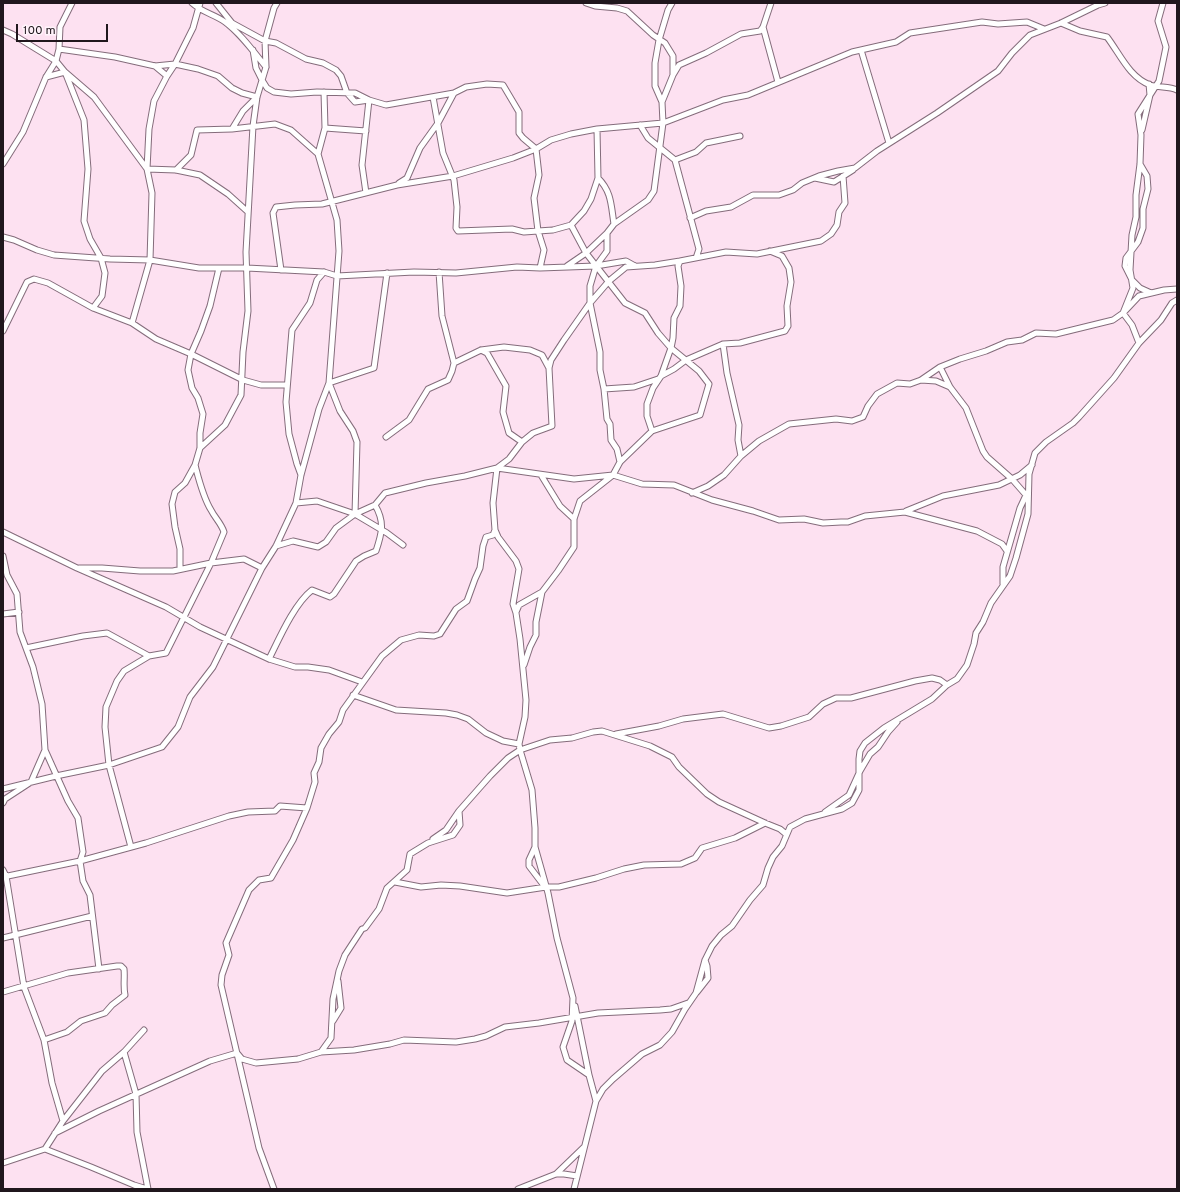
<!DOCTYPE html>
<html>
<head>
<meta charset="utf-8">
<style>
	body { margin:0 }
	#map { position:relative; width:1180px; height:1192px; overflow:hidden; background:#fde1f1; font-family:Overpass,sans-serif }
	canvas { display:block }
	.frame { position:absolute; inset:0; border:4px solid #20171d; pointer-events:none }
	.scale { position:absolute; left:16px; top:24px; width:92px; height:18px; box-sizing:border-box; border:2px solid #20171d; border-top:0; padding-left:5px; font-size:12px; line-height:14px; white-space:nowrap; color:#20171d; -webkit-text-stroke:3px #fff3fa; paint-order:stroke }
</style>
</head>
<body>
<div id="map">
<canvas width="1180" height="1192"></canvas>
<div class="frame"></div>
<div class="scale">100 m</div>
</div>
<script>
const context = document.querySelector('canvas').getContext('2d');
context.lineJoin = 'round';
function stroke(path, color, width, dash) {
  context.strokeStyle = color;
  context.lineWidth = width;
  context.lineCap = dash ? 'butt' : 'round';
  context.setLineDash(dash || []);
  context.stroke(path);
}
const minor = new Path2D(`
	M192,3c11,10 22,11 33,19 16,12 28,29 41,45
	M216,3l16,20 33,18 11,2 30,16 17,4 13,7 5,6 6,17 8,9 14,-2 -7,65 4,28
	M586,3l9,3 22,2 10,3 26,24 12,8 8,13v18
	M1061,23l19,8 27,6c13,17 22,40 43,48 9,3 19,1 27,5
	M763,27l15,55
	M3,30l9,4 44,27 9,11 19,48 4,49 -4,52 6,18 11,19 4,15 -3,23 -9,12
	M59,49l56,8 40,9 20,-2 23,5 20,7 14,12 10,5 15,4
	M253,50l3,18 6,12 5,8 7,4 17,2 26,-2 38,1 14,7 17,5 68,-12 12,-6 21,-3 16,1 16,27v21l4,5 13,11 3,26 -5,23 4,33 6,19 -4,18
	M861,50l28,93
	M155,66l12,10
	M46,77l19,-5 29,25 53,72
	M433,97l10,56 11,27 3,27 -1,21 2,3 54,-2 12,3 14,-1 15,-1 18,-5 13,-14 7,-12 7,-21
	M662,102l11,-27 6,-10 27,-12 35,-19 19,-3 3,-4 8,-24
	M640,125l8,13 27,22 24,89 -3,9
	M325,128l41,3
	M232,129l43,-5 16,6 27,24 19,66 2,31 -10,132 -10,26 -18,66 -5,28
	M597,129l1,49c14,14 13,28 16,46
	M1142,130l8,-35 -1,-11
	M318,154l7,-26 -1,-36
	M675,160l21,-8 10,-9 34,-7
	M3,164l20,-32 23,-55 10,-16 3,-12 1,-22 12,-24
	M1140,164l7,12 1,13 -5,20v19l-5,14 -12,16 -1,8 7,14 8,8 11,5
	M147,169l29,1 24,5 28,19 20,18
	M176,170l15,-15 6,-25 35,-1 11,-18 14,-14
	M815,178l19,4 19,-12
	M399,183l8,-5 13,-30 18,-25 16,-30
	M690,218l16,-7 25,-4 22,-12h26l14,-5 9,-7 17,-7 19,-5 17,-3 22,-17 60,-38 61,-42 14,-18 18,-18 31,-12 37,-18 7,-2
	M3,237l11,3 23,10 17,5 56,4 40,1 49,8h48l77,4 13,4 77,-4 42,1 61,-6 23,1 56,-2 30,-5 9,5
	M567,266l19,-13 21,-20
	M281,270l-8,-57 3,-6 19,-2 27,-1 75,-19 56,-9 60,-18 23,-9 15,-9 20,-6 26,-5 66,-6 60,-23 25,-5 104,-43 44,-10 14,-9 72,-11 16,2 29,-2 17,7
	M439,272l3,44 12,47
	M132,323l18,-63 2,-67 -5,-24 2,-40 5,-28 13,-25 8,-12 18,-36 7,-25
	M3,331l24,-49 7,-3 14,4 45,25 39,15 24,16 35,15 52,26 18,5h26
	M1139,343l-7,-18 -9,-12 10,-25 -3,-18 2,-35 4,-18v-22l4,-31 1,-29 -3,-21 21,-33 7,-34 -8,-26 5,-18
	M723,344l4,29 12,52 -1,15 3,16
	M940,367l10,20 16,21 17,43 4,6 25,22 14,16
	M661,376l10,-28 2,-10 1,-20 6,-12 1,-20 -3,-20 2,-5 46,-9 31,2 64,-13 10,-7 6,-9 2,-13 6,-9 -2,-27
	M921,380l15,1 14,6
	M329,383l45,-15 13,-95
	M604,389l30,-2 24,-8
	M652,431l-5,-15v-12l6,-16 8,-12 13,-7 12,-9 37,-16 17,-1 45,-12 3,-5 -1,-20 4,-24 -2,-14 -7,-12 -12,-5
	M386,437l23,-17 19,-31 20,-9 4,-9 2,-8 27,-13 23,-3 26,3 12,5 7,13
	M522,442l11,-9 19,-7 -3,-58 2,-8 13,-20 26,-37 19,-22 17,-14 29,-2 25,-4
	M200,448l25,-23 16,-30 2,-43 5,-41 -2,-59 7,-126 4,-29 9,-30 -1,-26 9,-33 3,-5
	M620,462l-3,-13 -6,-9 -1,-16 -3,-5 -3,-30 -4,-19v-18l-10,-49v-17l6,-20 11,-15v-18l7,-9 34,-24 6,-9 9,-68 -1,-21 -7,-16v-23l4,-23 9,-30 4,-7
	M497,468l-4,35 2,27 3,7 18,24 3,8 -6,35 3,9 4,26 6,61 -1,17 -6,27 1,6 12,40 3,38v19l13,46 9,45 16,60 -1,23 -9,26 4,13 22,15 7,26 -22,88
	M497,468l77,11 39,-4 29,9 32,1 38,15 41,11 26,9 25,-1 19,4 18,-1h7l17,-6 40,-4 72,19 25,13 5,7
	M301,475l-4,-11 -8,-30 -3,-32 6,-72 18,-27 7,-23 7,-8
	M541,475l19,31 14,13
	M692,493l16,-7 16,-11 17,-19 18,-15 30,-17 47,-5 16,2 11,-4 5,-11 9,-12 20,-11 13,1 11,-4 19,-13 20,-8 26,-8 21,-9 15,-2 14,-7 20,1 57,-14 10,-7 16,-17 25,-6 13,-1
	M906,511l37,-15 56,-11 21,-10 12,-10
	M355,514l32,19 16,12
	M3,532l74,36 89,39 34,20 69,32 26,8h13l21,3 33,12
	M276,546l17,-5 25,6 8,-5 10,-14 19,-14 2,-72 -4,-11 -13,-20 -11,-28
	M3,556l4,19 10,19 3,38 13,35 9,37 3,46 23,51 10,17 5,34 -3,9 3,20 7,14 9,74
	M79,568h23l38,3h33l38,-8 33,-4 18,9
	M180,569v-20l-5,-22 -3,-23 3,-12 10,-9 10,-18 5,-17v-15l3,-19 -5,-16 -6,-10 -4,-18 3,-16 10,-23 9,-25 9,-38
	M1003,584v-17l17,-59 7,-15
	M516,612l3,-7 23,-13 16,-21 16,-24v-28l6,-18 33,-26 7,-13 32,-31 48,-16 9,-31 -10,-13 -28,-23 -13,-15 -13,-20 -20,-10 -39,-50 -15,-28
	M3,614l16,-2
	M26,648l57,-12 24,-3 42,23 17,-3 45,-90 13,-31c-3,-9 -9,-14 -13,-22 -8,-13 -12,-30 -16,-45
	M269,659c10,-20 25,-55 43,-69l18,7 4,-3 22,-33 8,-5 12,-5c6,-18 9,-29 -1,-46
	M524,665l6,-18 6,-12v-13l6,-30
	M353,695l43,15 50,3 11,2 11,4 18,14 17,8 16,3
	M616,734l43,-8 24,-7 40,-5 46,14 12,-2 28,-9 14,-13 13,-6h15l64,-17 17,-3 8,2 7,5
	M3,789l53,-13 53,-11 53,-18 16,-20 12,-30 23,-30 49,-99 14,-22 20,-43 21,-2 38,13 20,-9 10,-12 41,-10 39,-7 32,-8 12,-9 13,-17 -13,-9 -6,-21 3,-26 -19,-33 -6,-3
	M3,803l2,-4 26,-17 14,-32
	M825,812l24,-17 11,-24 10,-17 8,-7 10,-15 9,-10
	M433,839l13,-9 13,-19
	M131,847l-22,-82 -4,-38 1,-20 11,-26 7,-10 25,-15
	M535,847l-6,13v6l16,21
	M3,870l3,6 18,111 20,53 8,43 11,38 -18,28
	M3,877l77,-16 66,-18 83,-27 19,-4 27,-1 5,-5 27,2 8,-26 -1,-9 5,-11 2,-14 8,-14 10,-12 4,-12 39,-54 19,-16 18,-5 15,1 6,-2 16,-25 11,-8 8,-22 5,-11 3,-22 3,-9 7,-2 2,-5
	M395,882l26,5 20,-2 19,1 47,7 39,-6h13l37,-9 28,-9 20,-4 37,-1 14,-6 7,-10 33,-10 30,-15
	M3,938l89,-22
	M3,992l65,-19 49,-7h4l3,3c1,9 -1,17 1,26l-13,10 -7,8 -24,8 -14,11 -23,8
	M697,992l11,-14 -1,-12 -2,-6
	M575,1006l14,69
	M333,1021l8,-13 -3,-27
	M124,1052l12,42 1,38 11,57
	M321,1052l33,-2 36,-6 14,-4 52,2 19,-3 11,-3 19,-9 34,-4 59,-10 62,-3 11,-1 17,-6
	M596,1101l7,-12 10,-10 29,-25 18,-9 12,-13 13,-23 11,-16 9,-33 7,-14 9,-11 11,-9 18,-26 13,-15 5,-17 5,-11 9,-11 8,-19 15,-8 37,-10 10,-6 7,-13v-31l1,-8 5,-8 19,-15 48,-29 15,-14 10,-6 10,-14 7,-21 2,-11 7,-11 8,-19 19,-27 6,-18 12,-44 1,-40 6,-21 11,-11 27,-19 6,-6 35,-39 25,-35 22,-23 11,-17 5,-3
	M63,1121l39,-50 22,-19 20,-22
	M55,1133l44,-22 111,-50 27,-8 5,6 14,4 42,-4 23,-7 10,-14 2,-39 6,-28 6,-16 17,-26 3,-1 14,-19 8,-21 20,-18 3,-16 18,-11 25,-8 7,-10 -1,-14 31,-35 18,-18 12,-8 30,-10 22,-2 21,-6 9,-1 48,15 22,11 7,10 28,27 12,8 46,21 15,6 6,5
	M3,1163l42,-14 46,18 43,18 13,4
	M556,1174l28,-27
	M274,1189l-15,-41 -38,-163 1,-10 7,-20 -3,-12 23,-53 10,-10 12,-2 22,-38 14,-32
	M518,1189l38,-15h8l13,2`);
stroke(minor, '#846c7b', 7);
stroke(minor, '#fff', 5);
</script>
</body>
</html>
